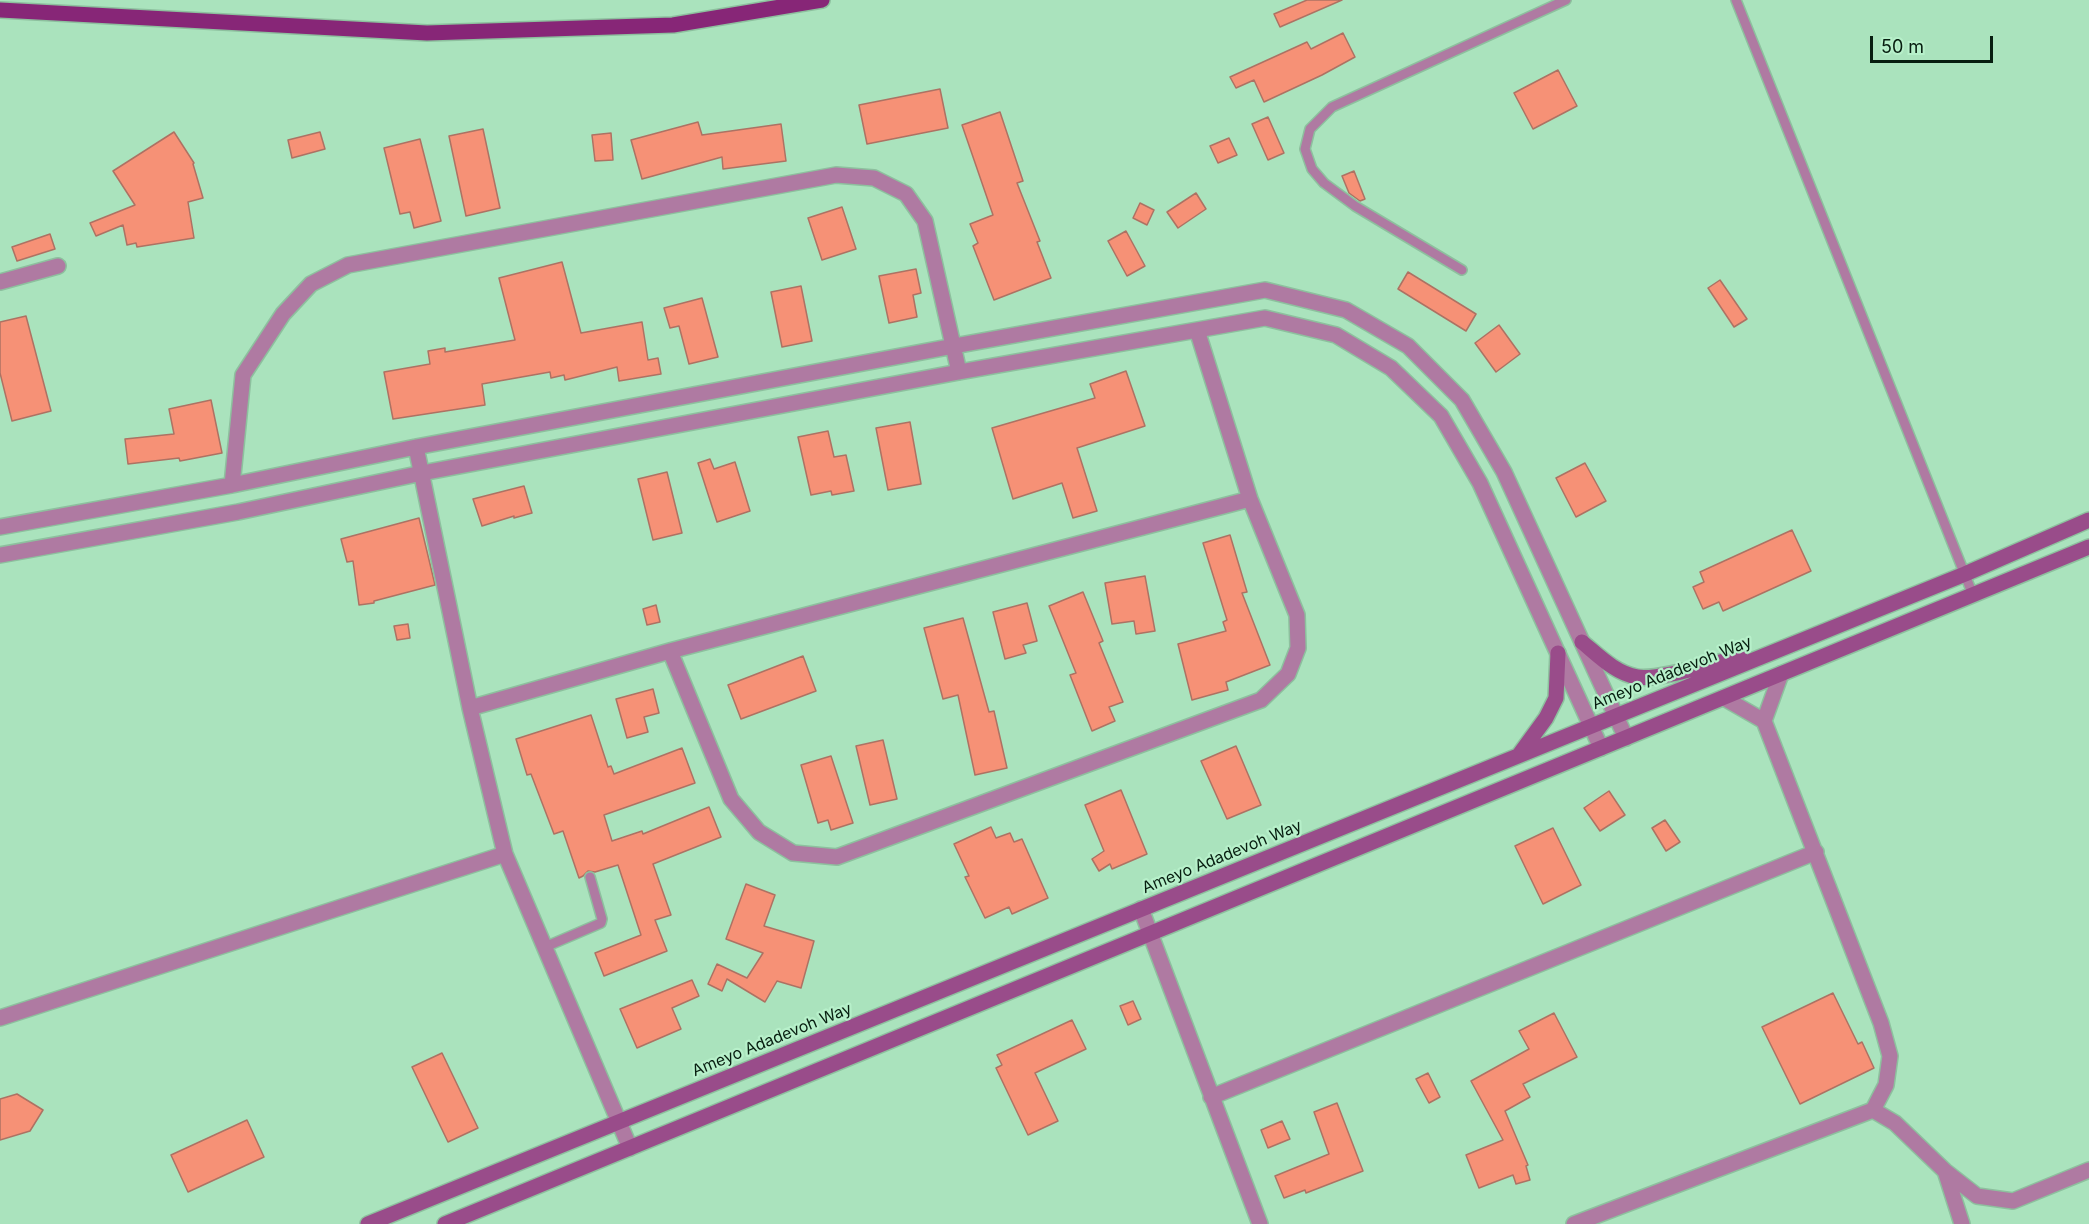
<!DOCTYPE html>
<html>
<head>
<meta charset="utf-8">
<style>
	body { margin:0 }
	#map { position:relative; width:2089px; height:1224px; overflow:hidden; background:#aae3bd; font-family:Inter,sans-serif }
	canvas { display:block }
	.scale { position:absolute; left:1870px; top:36px; width:123px; height:27px; box-sizing:border-box; border:3px solid #071e10; border-top:0; padding-left:8px; font-size:18px; line-height:21px; white-space:nowrap; color:#071e10; -webkit-text-stroke:4px #b7f0ca; paint-order:stroke }
</style>
</head>
<body>
<div id="map">
<canvas width="2089" height="1224"></canvas>
<div class="scale">50 m</div>
</div>
<script>
const context = document.querySelector('canvas').getContext('2d');
context.lineJoin = 'round';
function paint(path, color) {
  context.fillStyle = color;
  context.fill(path, 'evenodd');
}
function stroke(path, color, width, dash) {
  context.strokeStyle = color;
  context.lineWidth = width;
  context.lineCap = dash ? 'butt' : 'round';
  context.setLineDash(dash || []);
  context.stroke(path);
}
function drawText(font, color, halo, rows, align = 'center') {
  context.font = font + ' Inter,sans-serif';
  context.lineWidth = 4.5;
  context.setLineDash([]);
  context.textBaseline = 'middle';
  context.strokeStyle = halo;
  context.fillStyle = color;
  for (const [text, x, y, turn = 0] of rows) {
    context.save();
    context.translate(x, y);
    context.rotate((+turn || 0) * Math.PI / 180);
    context.textAlign = isNaN(turn) ? turn : align;
    if (halo) context.strokeText(text, 0, 0);
    context.fillText(text, 0, 0);
    context.restore();
  }
}
const building = new Path2D(`
	M1307,0h35l-62,27 -6,-13z
	M1343,33l12,24 -33,18 -58,27 -10,-22 -18,8 -6,-11 77,-35 4,7z
	M1558,70l19,36 -44,23 -19,-36z
	M940,89l8,39 -81,16 -8,-39z
	M1000,112l23,69 -6,2 23,58 -3,1 14,36 -57,22 -21,-54 5,-3 -8,-19 23,-9 -31,-90z
	M1268,117l16,36 -16,7 -16,-36z
	M698,122l4,13 79,-11 5,37 -63,8 -1,-12 -80,22 -11,-39z
	M483,129l17,79 -34,8 -17,-80z
	M174,132l20,31 -1,1 10,34 -15,4 6,36 -57,9 -1,-4 -9,2 -4,-20 -27,11 -6,-13 45,-18 -22,-34z
	M320,132l5,17 -33,9 -4,-18z
	M611,133l2,27 -18,1 -3,-26z
	M1229,138l8,17 -19,8 -8,-17z
	M420,139l21,82 -27,7 -4,-16 -10,2 -16,-66z
	M1354,171l11,28 -5,2 -11,-8 -7,-17z
	M1196,193l10,16 -28,19 -11,-16z
	M1140,203l14,7 -7,15 -14,-7z
	M842,207l14,42 -34,11 -14,-42z
	M1126,231l19,35 -18,10 -19,-35z
	M50,234l5,15 -38,12 -5,-14z
	M562,262l19,71 61,-11 6,38 10,-2 3,16 -42,7 -2,-14 -52,13 -1,-5 -13,3 -1,-6 -68,12 3,21 -92,14 -9,-47 46,-8 -2,-13 17,-3v4l70,-12 -16,-62z
	M916,269l5,24 -8,2 4,22 -28,6 -10,-47z
	M1408,272l68,42 -10,17 -68,-42z
	M1720,280l27,39 -13,8 -26,-39z
	M801,286l11,55 -30,6 -11,-55z
	M702,298l16,59 -29,7 -10,-38 -9,2 -6,-20z
	M26,316l25,95 -39,10 -12,-48v-51z
	M1499,325l21,29 -24,18 -21,-29z
	M1126,371l19,55 -68,22 20,63 -24,7 -11,-35 -49,16 -21,-71 103,-30 -5,-14z
	M211,400l11,53 -42,8 -1,-3 -51,6 -3,-25 49,-5 -5,-25z
	M910,422l11,62 -33,6 -12,-62z
	M828,431l6,26 12,-2 8,36 -22,4 -1,-4 -20,4 -13,-58z
	M710,459l4,10 21,-7 15,49 -33,11 -19,-59z
	M1585,463l21,38 -30,16 -20,-39z
	M667,472l15,61 -29,7 -15,-61z
	M524,486l8,27 -18,5v-2l-32,10 -9,-27z
	M419,518l16,67 -61,16v2l-15,2 -6,-44 -6,1 -6,-23z
	M1792,530l19,41 -88,40 -4,-9 -16,7 -10,-22 11,-5 -4,-10z
	M1230,535l17,57 -5,1 28,72 -44,17 2,8 -36,10 -14,-56 48,-13 -3,-9 4,-2 -24,-77z
	M1145,576l10,55 -19,3 -2,-13 -22,3 -7,-41z
	M1083,592l20,49 -4,2 24,59 -14,5 6,14 -23,10 -22,-56 6,-2 -27,-67z
	M1027,603l10,38 -14,4 3,8 -21,6 -12,-47z
	M656,605l4,17 -13,3 -4,-16z
	M963,618l26,94 5,-1 13,57 -32,7 -17,-80 -15,4 -19,-71z
	M408,624l2,14 -13,2 -3,-14z
	M803,656l13,35 -75,28 -13,-34z
	M653,689l6,24 -15,4 4,15 -21,6 -11,-39z
	M591,715l17,52 3,-1 3,8 68,-26 13,35 -91,32 8,26 30,-10 1,3 66,-27 12,30 -68,27 18,51 -16,5 12,31 -63,25 -9,-23 46,-18 -23,-70 -23,7 -7,-1 -5,5 -4,2 -16,-47 -9,3 -23,-60 -4,1 -11,-36z
	M883,740l14,59 -27,6 -14,-59z
	M1236,746l25,59 -34,14 -26,-58z
	M831,756l22,67 -22,7 -3,-10 -10,3 -17,-58z
	M1121,790l26,64 -35,15 -2,-5 -11,7 -7,-12 12,-8 -19,-46z
	M1609,791l16,24 -25,16 -16,-23z
	M1665,820l15,22 -14,9 -14,-23z
	M991,827l5,11 14,-5 4,9 8,-3 26,59 -36,16 -3,-7 -24,11 -20,-41 4,-1 -15,-32z
	M1553,828l28,57 -38,19 -28,-58z
	M746,884l29,11 -11,31 50,15 -13,47 -24,-7 -12,21 -38,-23 -5,12 -14,-7 9,-20 30,14 16,-25 -37,-14z
	M692,980l7,16 -27,12 9,21 -44,19 -17,-39z
	M1833,993l25,51 4,-2 12,26 -74,36 -38,-77z
	M1133,1001l8,18 -13,6 -8,-19z
	M1554,1013l23,44 -54,27 7,13 -25,14 23,54 -2,1 4,14 -14,4 -3,-9 -34,13 -13,-33 37,-15 -32,-59 58,-32 -10,-18z
	M1072,1020l14,29 -51,24 23,48 -30,14 -32,-67 6,-3 -5,-10z
	M442,1053l36,75 -30,14 -36,-75z
	M1428,1073l12,24 -11,6 -13,-24z
	M17,1094l26,16 -13,21 -30,9v-41z
	M1337,1103l26,68 -57,22 -1,-3 -21,8 -9,-22 54,-22 -15,-42z
	M247,1120l17,37 -76,35 -17,-37z
	M1282,1121l8,18 -22,9 -7,-18z`);
const lane = new Path2D(`
	M1736,0l237,595
	M1462,270l-107,-64 -31,-23 -12,-14 -7,-20 5,-20 22,-22 234,-107
	M545,947l56,-24 1,-4 -12,-42`);
const street = new Path2D(`
	M0,282l58,-16
	M416,447l54,261 35,146 125,294
	M232,485l11,-110 40,-61 28,-30 37,-19 488,-90 38,3 32,16 19,27 34,151
	M0,527l232,-42 184,-38 538,-101 311,-56 81,20 62,36 54,54 42,72 122,266
	M0,555l238,-43 184,-39 537,-101 306,-54 71,17 55,33 50,48 39,67 121,265
	M670,651l61,148 28,33 34,21 44,4 424,-157 27,-26 10,-26 -1,-33 -47,-116 -53,-169
	M470,708l200,-57 580,-152
	M1764,721l17,-47
	M1141,909l119,315
	M0,1018l505,-164
	M1211,1097l605,-245
	M1873,1110l22,13 50,48 32,25 36,5 76,-31
	M1945,1171l17,53
	M1574,1224l299,-114 13,-25 4,-29 -9,-33 -117,-302 -40,-23`);
const secondary = new Path2D(`
	M1582,642c17,14 33,31 55,35 20,4 80,-15 103,-20
	M1519,755l27,-37 10,-20 2,-45
	M368,1224l1597,-650 124,-54
	M445,1224l1644,-677`);
const primary = new Path2D(`
	M0,10l427,23 246,-8 149,-25`);
const streetNames = [
	["Ameyo Adadevoh Way",1672,673,-22],
	["Ameyo Adadevoh Way",1222,857,-22],
	["Ameyo Adadevoh Way",772,1040,-22]
];
paint(building, '#f69176');
stroke(building, '#ad7263', 1.5);
stroke(lane, '#8dc09e', 12);
stroke(street, '#8dc09e', 18);
stroke(secondary, '#8dc09e', 18);
stroke(primary, '#8dc09e', 18);
stroke(lane, '#af7aa2', 9);
stroke(street, '#af7aa2', 15);
stroke(secondary, '#994c8a', 15);
stroke(primary, '#872677', 15);
drawText('16px', '#071e10', '#b7f0ca', streetNames);
</script>
</body>
</html>
